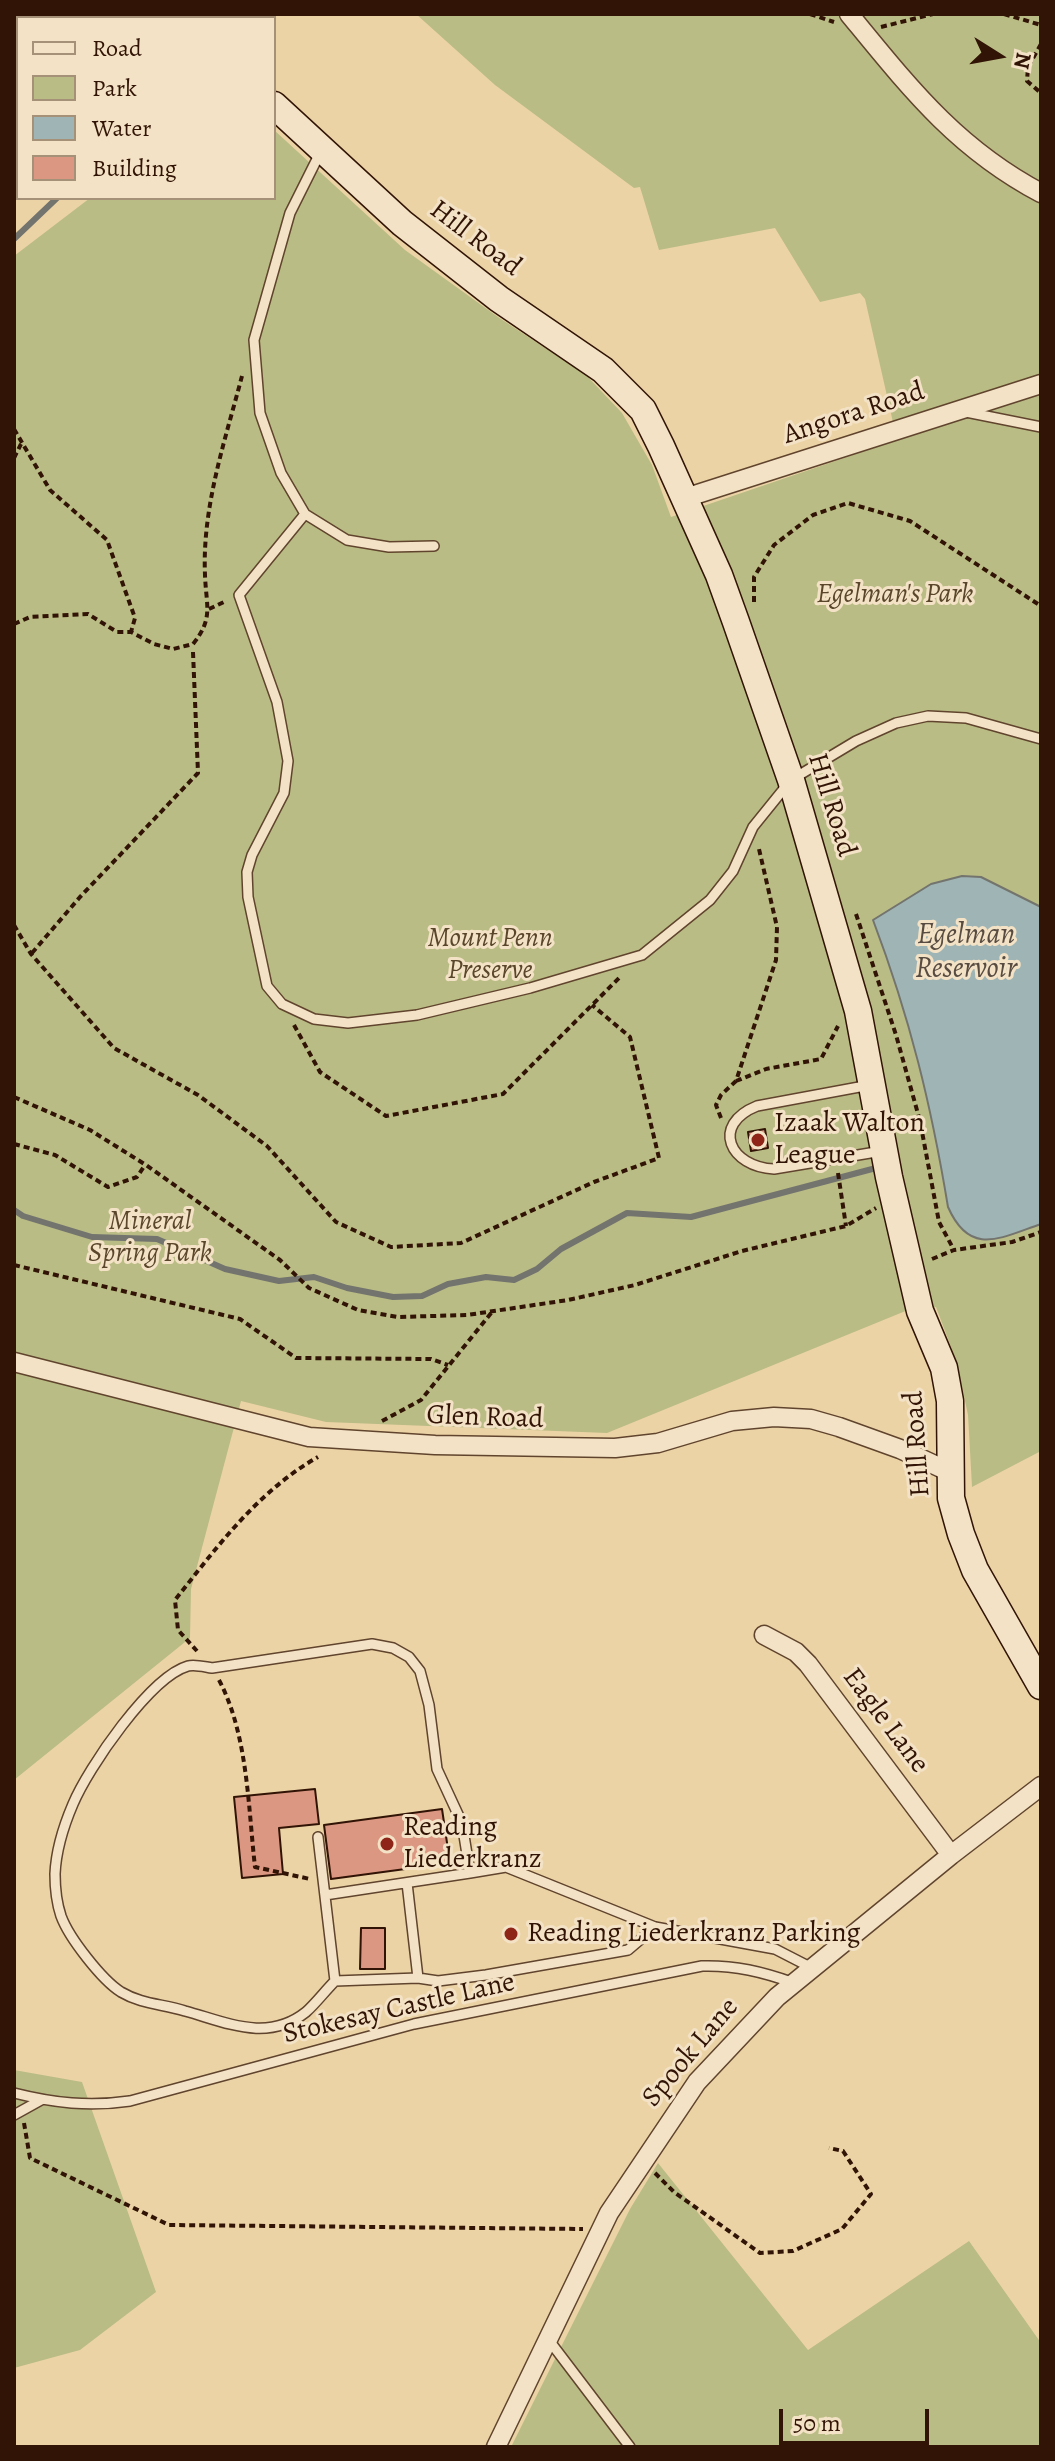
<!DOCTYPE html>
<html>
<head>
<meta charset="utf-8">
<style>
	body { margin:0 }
	#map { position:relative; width:1055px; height:2461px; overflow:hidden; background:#ecd3a6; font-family:Alegreya,serif }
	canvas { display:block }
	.frame { position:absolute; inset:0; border:16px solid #311405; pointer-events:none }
	.legend { position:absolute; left:16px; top:16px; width:260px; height:184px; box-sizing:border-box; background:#f3e2c5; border:2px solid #a59078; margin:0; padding:10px 14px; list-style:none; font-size:24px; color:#311405 }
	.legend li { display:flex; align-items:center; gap:16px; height:40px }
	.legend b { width:40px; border:2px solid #a59078 }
	.north { position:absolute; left:959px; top:16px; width:80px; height:80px; -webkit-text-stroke:6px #f3e2c5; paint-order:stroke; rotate:101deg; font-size:22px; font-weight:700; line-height:32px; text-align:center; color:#311405 }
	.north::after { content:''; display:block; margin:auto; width:28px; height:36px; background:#311405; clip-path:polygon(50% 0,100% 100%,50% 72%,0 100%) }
	.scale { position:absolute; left:779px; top:2409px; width:150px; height:36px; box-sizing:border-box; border:4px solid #311405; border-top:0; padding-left:10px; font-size:24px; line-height:28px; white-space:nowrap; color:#311405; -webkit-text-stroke:6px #f3e2c5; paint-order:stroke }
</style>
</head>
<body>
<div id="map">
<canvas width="1055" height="2461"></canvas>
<div class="frame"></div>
<ul class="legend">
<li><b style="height:10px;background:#f3e2c5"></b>Road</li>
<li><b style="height:22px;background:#babc85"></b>Park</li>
<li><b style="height:22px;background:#9fb4b4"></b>Water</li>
<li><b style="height:22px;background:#db9782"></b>Building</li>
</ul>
<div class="north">N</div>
<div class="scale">50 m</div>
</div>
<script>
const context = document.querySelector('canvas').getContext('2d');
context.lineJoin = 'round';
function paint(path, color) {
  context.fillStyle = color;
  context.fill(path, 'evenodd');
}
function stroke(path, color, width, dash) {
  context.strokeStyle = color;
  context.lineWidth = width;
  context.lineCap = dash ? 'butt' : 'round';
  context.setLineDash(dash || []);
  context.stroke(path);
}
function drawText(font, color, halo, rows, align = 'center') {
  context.font = font + ' Alegreya,serif';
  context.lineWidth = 6;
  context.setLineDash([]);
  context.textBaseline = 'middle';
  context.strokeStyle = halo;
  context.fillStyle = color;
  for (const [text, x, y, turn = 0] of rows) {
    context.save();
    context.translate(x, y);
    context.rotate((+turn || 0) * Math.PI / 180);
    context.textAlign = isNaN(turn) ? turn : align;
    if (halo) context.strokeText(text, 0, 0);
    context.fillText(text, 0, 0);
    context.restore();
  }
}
const green = new Path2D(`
	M146,14h127l-4,4h-110z
	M416,14h625v1437l-69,36 -4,-72 -11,-52 -21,-56 -28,3 -301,123 -281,-11 -85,-21 -50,188 -1,49 -176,142v-1524l76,-58h184v-68l131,120 93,67 88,58 36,38 30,52 19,52 226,-77 -32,-141 -5,-6 -40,9 -45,-74 -116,22 -19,-63 -6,1 -139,-103z
	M14,2070l68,12 74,210 -76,58 -66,18z
	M658,2163l150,187 161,-109 72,102v104h-530l119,-238z`);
const water = new Path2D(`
	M962,876l19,1 60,30v317c-41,14 -71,33 -93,-17 -17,-103 -38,-189 -75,-287l58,-36z`);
const stream = new Path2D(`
	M14,239l43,-41
	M14,1210l9,6 69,21 65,2 68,30 54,12 35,-4 33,11 46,9 29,-1 26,-12 38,-7 28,3 23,-11 24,-20 66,-36 64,4 185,-49`);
const building = new Path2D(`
	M765,1129l3,19 -17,3 -3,-19z
	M315,1789l4,35 -40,4 4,46 -41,4 -8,-81z
	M442,1809l8,54 -119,16 -7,-54z
	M361,1928h24v41h-25z`);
const path = new Path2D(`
	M810,14l24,8
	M1004,14l37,11
	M881,27l52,-13
	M1041,44l-13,23 -1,14 14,12
	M14,429l36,61 57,50 28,78 -4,14
	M14,458l7,-14
	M754,602v-25l20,-32 39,-30 35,-12 62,18 131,85
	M209,609l17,-8
	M14,624l16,-7 58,-3 29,18h14l23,12 19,5 20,-5c21,-26 13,-38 12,-69 -3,-68 20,-134 37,-199
	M856,914l40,121 24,86 19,101 15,28
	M14,925l17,29 83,94 84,47 69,51 69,76 55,25 70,-4 133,-61 65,-24 -29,-121 -38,-32
	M32,953l48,-56 118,-124 -5,-121
	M294,1025l26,47 66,44 117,-22 117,-117
	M736,1081l30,-12 55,-10 17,-33
	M14,1097l76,33 56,35 134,95 29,28 49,22 40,7 69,-2 101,-15 67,-15 107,-34 104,-25 30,-18
	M721,1118l-5,-13 5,-10 15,-14 40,-121 1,-33 -18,-78
	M14,1144l41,11 53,32 29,-10 8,-12
	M838,1173l8,53
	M932,1259l22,-9 58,-8 29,-10
	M14,1265l226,54 56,39 135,1 17,6
	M382,1421l39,-21 71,-88
	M197,1651l-19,-21 -3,-30c42,-53 83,-109 143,-143
	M219,1680c29,55 29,126 36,187l55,12
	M24,2123l6,35 139,67 414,4
	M655,2173l19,19 86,61 33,-2 49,-22 29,-35 -28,-43 -14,-3`);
const lane = new Path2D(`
	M320,153l-30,60 -36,127 6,73 21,60 24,41 42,26 42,7 45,-1
	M966,412l75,15
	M305,514l-66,81 38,107 11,59 -4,32 -32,62 -5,17 1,25 19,89 15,18 32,15 34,4 69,-8 113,-27 112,-33 68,-55 23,-29 20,-44 38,-47 65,-39 40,-18 32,-7 38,2 75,21
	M870,1085l-113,21c-47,19 -27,61 17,63l108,-18
	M318,1837l17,144c-10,10 -19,22 -29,31 -39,31 -80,10 -121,-1 -22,-7 -44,-7 -64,-19 -19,-12 -52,-54 -60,-76 -4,-12 -6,-28 -6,-42 1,-23 9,-49 18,-70 15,-36 77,-127 115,-138 7,-2 17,1 24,2l160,-24 21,4 16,9 11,14 9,34 8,64 25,54 8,50 36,-6 149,60 120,22 37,19
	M407,1883l11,95 20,3 48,-6 142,-25 27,-23
	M325,1895l145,-22
	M335,1981l83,-3
	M14,2093c40,10 75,14 116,8l284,-77 288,-58c33,-1 61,6 92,17
	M14,2115l27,-15
	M548,2339l82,108`);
const street = new Path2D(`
	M849,14c60,73 107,134 192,179
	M685,498l356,-114
	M14,1362l295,75 126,8 180,3 43,-5 74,-22 42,-4 37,2 28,8 61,22 50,23
	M764,1635l32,17 12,12 143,191
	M496,2447l113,-234 88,-131 80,-85 174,-142 90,-69`);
const secondary = new Path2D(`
	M54,14l9,4
	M274,105l128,118 97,76 104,71 40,40 18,36 58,129 17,47 55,158 67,231 31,166 31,134 24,57 6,33 1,97 10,36 14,36 66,116`);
const markers = [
	[758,1140,8,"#8f2418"],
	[387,1844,8,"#8f2418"],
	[511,1934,8,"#8f2418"]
];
const streetNames = [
	["Hill Road",475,239,37],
	["Angora Road",854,414,-18],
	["Hill Road",831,805,73],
	["Glen Road",485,1418,2],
	["Hill Road",918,1444,-94],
	["Eagle Lane",885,1721,53],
	["Stokesay Castle Lane",399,2009,-13],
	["Spook Lane",691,2053,-50]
];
const parkNames = [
	["Egelman's Park",895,595],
	["Mount Penn",490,939],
	["Preserve",490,971],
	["Mineral",150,1222],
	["Spring Park",150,1254]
];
const poiNames = [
	["Izaak Walton",774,1124],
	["League",774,1156],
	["Reading",403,1828],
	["Liederkranz",403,1860],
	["Reading Liederkranz Parking",527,1934]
];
const waterNames = [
	["Egelman",966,936],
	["Reservoir",966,970]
];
paint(green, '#babc85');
paint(water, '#9fb4b4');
stroke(water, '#73746e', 2);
stroke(stream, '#73746e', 6);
paint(building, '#db9782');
stroke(building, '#311405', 2);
stroke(lane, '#60442d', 12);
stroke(street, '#60442d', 21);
stroke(secondary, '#311405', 29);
stroke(path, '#311405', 4, [6, 4]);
stroke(lane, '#f3e2c5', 9);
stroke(street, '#f3e2c5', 18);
stroke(secondary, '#f3e2c5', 26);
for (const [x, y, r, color] of markers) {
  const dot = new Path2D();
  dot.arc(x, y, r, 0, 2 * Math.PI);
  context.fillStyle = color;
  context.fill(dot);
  stroke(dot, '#f3e2c5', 3);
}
drawText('28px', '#311405', '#f3e2c5', streetNames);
drawText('italic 28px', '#5a462b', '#f3e2c5', parkNames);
drawText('28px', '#311405', '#f3e2c5', poiNames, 'left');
drawText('italic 30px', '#584c42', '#f3e2c5', waterNames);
</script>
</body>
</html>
